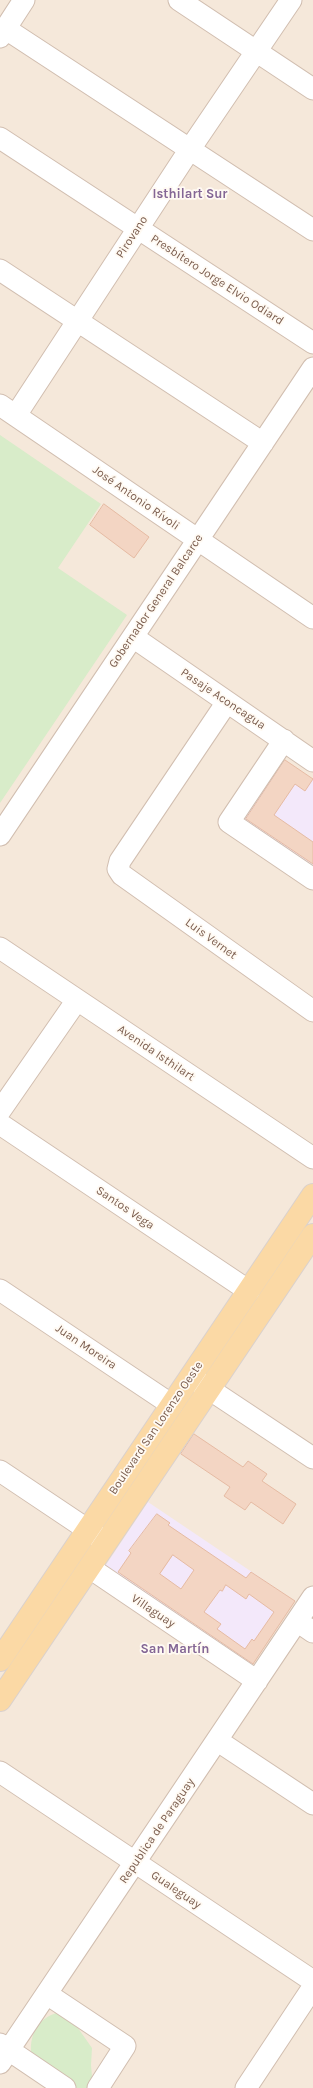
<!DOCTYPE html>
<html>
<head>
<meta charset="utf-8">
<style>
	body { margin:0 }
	canvas { display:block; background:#fdf6ec }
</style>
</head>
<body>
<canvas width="313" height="2088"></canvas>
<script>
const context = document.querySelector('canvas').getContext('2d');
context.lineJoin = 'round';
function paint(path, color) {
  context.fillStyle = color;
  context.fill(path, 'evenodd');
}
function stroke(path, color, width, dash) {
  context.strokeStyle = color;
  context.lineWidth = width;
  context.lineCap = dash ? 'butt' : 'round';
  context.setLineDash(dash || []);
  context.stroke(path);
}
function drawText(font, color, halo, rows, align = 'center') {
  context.font = font + ' Karla,sans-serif';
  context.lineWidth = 3.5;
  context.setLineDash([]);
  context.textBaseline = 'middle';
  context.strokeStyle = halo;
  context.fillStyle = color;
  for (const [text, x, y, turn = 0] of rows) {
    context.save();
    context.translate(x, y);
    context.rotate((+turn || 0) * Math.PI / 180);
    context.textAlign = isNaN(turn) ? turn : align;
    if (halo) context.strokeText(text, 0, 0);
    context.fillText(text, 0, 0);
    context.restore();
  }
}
const residential = new Path2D(`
	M0,0h313v2088h-313z`);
const education = new Path2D(`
	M285,760l28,19v88l-69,-48z
	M148,1502l147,99 -45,67 -150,-94z`);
const green = new Path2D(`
	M0,435l101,69 -43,64 69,47 -127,188z
	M63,2012l10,9 19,27 -1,17 2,23h-16l-45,-30c-5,-23 8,-44 31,-46z`);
const building = new Path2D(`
	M104,504l45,33 -15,21 -44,-33z
	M285,760l28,19 -8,12 -10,-7 -21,31 39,27v22l-67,-45z
	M194,1434l49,33 5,-6 19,13 -5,7 34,23 -13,20 -32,-22 -6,8 -21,-14 6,-9 -49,-33z
	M157,1514l13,9 -2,2 78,53 5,-6 44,29 -42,63 -135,-92 13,-19 -2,-2zM173,1555l21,15 -13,19 -21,-15zM226,1585l20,14 3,-5 25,18 -20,29 -2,-2 -7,10 -28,-20 4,-5 -17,-12 16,-22 2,1z`);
const minor = new Path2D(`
	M179,0l134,89
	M6,29l307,201
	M0,37l24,-37
	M0,138l313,205
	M0,270l263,173
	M0,405l313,213
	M16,415l174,-266 101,-149
	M133,637l180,124
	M227,702l-107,159 -2,8 4,6 191,136
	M284,740l-55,82 84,57
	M0,835l313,-467
	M0,948l313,210
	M0,1111l77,-111
	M0,1124l249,167
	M0,1290l172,115
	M194,1379l119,79
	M0,1471l103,69
	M90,1568l167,113
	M297,1621l16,11
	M218,1741l95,63
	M0,1772l313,209
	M47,1994l78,52 -27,42
	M0,2044l65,44
	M0,2063l313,-466
	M246,2088l67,-101`);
const major = new Path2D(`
	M0,1660l313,-465
	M0,1700l313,-465`);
const streetNames = [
	["Pirovano",132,237,-57],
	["Presbítero Jorge Elvio Odiard",217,280,33],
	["José Antonio Rívoli",136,498,35],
	["Gobernador General Balcarce",156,601,-56],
	["Pasaje Aconcagua",223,699,34],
	["Luis Vernet",211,939,36],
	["Avenida Isthilart",156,1053,34],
	["Santos Vega",125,1208,34],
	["Juan Moreira",86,1347,34],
	["Boulevard San Lorenzo Oeste",156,1428,-56],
	["Villaguay",153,1611,34],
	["Republica de Paraguay",157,1831,-56],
	["Gualeguay",176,1890,34]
];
const neighbourhoodNames = [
	["Isthilart Sur",190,194],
	["San Martín",175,1649]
];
paint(residential, '#f5e8da');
paint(education, '#f3e8fa');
paint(green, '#d8ecc9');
paint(building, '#f3d5c3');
stroke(building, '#e6bba3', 1);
stroke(minor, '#d1beb0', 23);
stroke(major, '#dad1cd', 24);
stroke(minor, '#fff', 21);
stroke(major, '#fbd9a5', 22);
drawText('12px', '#7a5c4d', '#fffaf3', streetNames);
drawText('bold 13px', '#846695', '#fffaf3', neighbourhoodNames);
</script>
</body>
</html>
